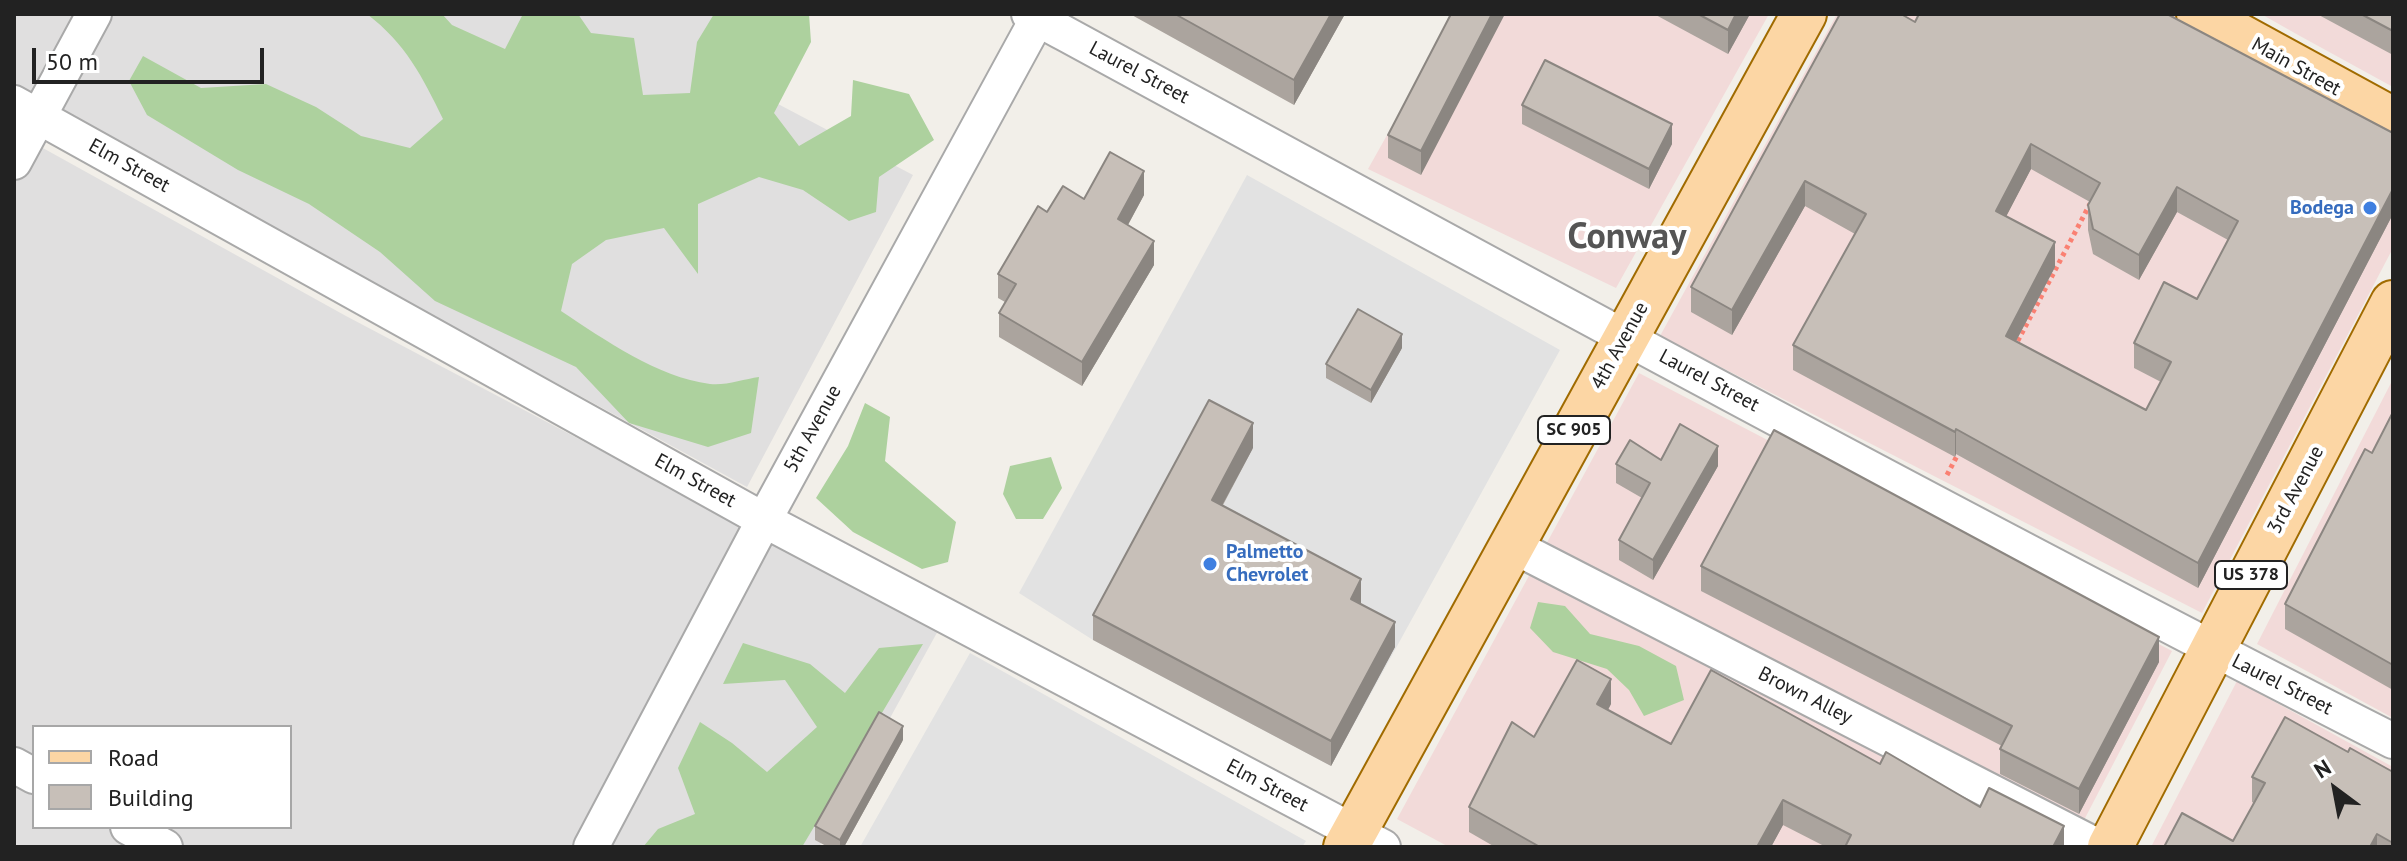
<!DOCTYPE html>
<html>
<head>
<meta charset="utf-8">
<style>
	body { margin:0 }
	#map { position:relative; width:2407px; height:861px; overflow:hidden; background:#f2efe9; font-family:"PT Sans",sans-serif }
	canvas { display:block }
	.frame { position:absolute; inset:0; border:16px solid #222; pointer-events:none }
	.legend { position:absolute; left:32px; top:725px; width:260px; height:104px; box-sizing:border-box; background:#fff; border:2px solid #a7a7a7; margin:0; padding:10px 14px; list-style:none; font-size:24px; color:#222 }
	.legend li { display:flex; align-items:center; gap:16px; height:40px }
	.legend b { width:40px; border:2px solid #a7a7a7 }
	.north { position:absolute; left:2295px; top:749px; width:80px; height:80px; -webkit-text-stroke:6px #fff; paint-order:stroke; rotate:328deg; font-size:22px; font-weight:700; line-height:32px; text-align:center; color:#222 }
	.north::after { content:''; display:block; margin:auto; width:28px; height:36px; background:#222; clip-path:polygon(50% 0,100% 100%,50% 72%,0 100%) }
	.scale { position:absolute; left:32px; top:48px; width:232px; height:36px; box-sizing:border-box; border:4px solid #222; border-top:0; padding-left:10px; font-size:24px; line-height:28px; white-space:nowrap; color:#222; -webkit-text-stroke:6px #fff; paint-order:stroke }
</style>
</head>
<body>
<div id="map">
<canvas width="2407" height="861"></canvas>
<div class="frame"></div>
<ul class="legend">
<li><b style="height:10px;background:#fcd6a4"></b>Road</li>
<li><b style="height:22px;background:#c7bfb8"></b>Building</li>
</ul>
<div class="north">N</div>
<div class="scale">50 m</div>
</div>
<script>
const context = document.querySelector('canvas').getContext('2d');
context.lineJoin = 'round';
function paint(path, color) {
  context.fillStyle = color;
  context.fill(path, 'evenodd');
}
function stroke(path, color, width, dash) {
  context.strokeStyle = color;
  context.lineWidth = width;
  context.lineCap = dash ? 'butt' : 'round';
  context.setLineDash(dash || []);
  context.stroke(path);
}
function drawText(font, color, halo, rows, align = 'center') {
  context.font = font + ' "PT Sans",sans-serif';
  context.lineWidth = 8;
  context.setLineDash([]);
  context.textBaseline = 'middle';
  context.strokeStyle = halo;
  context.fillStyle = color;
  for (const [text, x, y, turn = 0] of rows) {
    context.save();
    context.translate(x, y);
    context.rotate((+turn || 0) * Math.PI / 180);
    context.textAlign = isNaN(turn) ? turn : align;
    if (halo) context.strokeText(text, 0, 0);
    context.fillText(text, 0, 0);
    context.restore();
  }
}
const residential = new Path2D(`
	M14,14h716l-28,50 211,111 -166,312 -733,-400z
	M14,132l332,184 593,313 -120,218h-805zM34,727h256v100h-256z`);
const commercial = new Path2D(`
	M1455,14h314l-153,274 -248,-119z
	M1837,14h355l201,126v108l-191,365 -542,-277z
	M2261,14h132v73l-93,-51z
	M1639,373l533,278 -102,196h-621l-52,-28z
	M2393,379v339l-136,-74z
	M2237,681l156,86v80h-242z`);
const forest = new Path2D(`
	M367,14h75l10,11 53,24 18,-35h55l13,19 43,5 9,57 47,-2 7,-51 17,-28h95l2,28 -37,71 25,33 52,-30 2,-36 56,14 25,46 -55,37 -3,35 -27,9 -46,-31 -44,-13 -61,27v70l-34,-46 -58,12 -34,24 -11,47c44,29 96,66 149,73 15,2 34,-5 49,-7l-8,56 -43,14 -79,-24 -53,-56 -141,-66 -55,-49 -71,-48 -71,-34 -91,-55 -18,-34 14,-25 58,32 65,-4 50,23 45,29 49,12 33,-29c-21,-43 -37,-75 -76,-105z
	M865,403l25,14 -5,44 71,61 -8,40 -26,7 -69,-37 -37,-34 32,-52z
	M1051,457l11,31 -19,31h-27l-13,-25 7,-28z
	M1538,602l27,4 25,28 49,12 37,20 8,34 -40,16 -15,-26 -22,-21 -54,-17 -23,-24z
	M743,643l67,21 35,29 34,-45 44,-4 -121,203h-159l15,-18 37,-15 -17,-46 22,-46 32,21 35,29 50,-45 -32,-47 -62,4z`);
const parking = new Path2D(`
	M1247,175l313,175 -229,416 -238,-126 -74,-47z
	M970,653l336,188 -4,6h-442z`);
const path = new Path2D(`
	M2014,348l76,-144
	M1947,475l12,-23`);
const minor = new Path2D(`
	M1029,14c452,246 905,493 1364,727
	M14,103l750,417 619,327
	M14,162l80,-148
	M1511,545l588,302
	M14,765l20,11
	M128,827l37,20
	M591,847l173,-327 276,-506`);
const major = new Path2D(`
	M2199,14l194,106
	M1346,847l458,-833
	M2110,847l283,-544`);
const wall = new Path2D(`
	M1130,14h215l-51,91z
	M1451,14l-30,161 -33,-17v-23z
	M1654,14h96l-22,40z
	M2317,14h76v41z
	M1915,22l478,111v81l-195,374 -242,-134 -1,3 -162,-87v-25l62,-111 -50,-28 -73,129 -41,-23v-25zM2031,169l59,33 -2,3v25l5,24 46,26 38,-68 51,28 -31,59 -63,44v25l27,14 -15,28 -130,-69 39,-74 -49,-51z
	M1522,105l150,39 -23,45 -127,-65z
	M1144,195l-16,30 26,40 -72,121 -83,-49v-24l6,-11 -7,-4v-24l49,-62 37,-13z
	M1402,348l-31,55 -45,-25v-14z
	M2393,395v295l-108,-61v-25l87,-151 19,-38v-16z
	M1253,448l-30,57 138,99 34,43 -64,119 -238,-126v-25z
	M1661,460l57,6 -65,114 -34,-20v-20l23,-42 -26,-15v-19z
	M1701,566l458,96 -80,152 -79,-40v-25l2,-3 -301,-155z
	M1611,704l-3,6 63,34 209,20 100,43 84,40h-238l-43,-22 -12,22h-276l-26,-15v-25l65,-70z
	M903,740l-59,107h-16l-13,-7v-14z
	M2348,752l45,20v75h-229l69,-6 21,-38 -2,-1v-25z`);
const shadedWall = new Path2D(`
	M1331,14h14l-51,91v-25z
	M1492,14h13l-84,161v-24z
	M1736,14h14l-22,40v-24z
	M1672,124v20l-23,45v-20z
	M2031,144v25l-35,67v-25z
	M1144,171v24l-26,48v-24z
	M1805,181v25l-73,129v-25z
	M2177,187v25l-38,68v-25z
	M2393,189v25l-195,374v-25z
	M1154,241v24l-72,121v-24z
	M2055,242v25l-49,93v-24z
	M1402,334v14l-31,55v-13z
	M1253,423v25l-41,76v-24z
	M1956,429v25l-1,3v-25z
	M1718,446v20l-65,114v-20z
	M1361,579v25l-10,-5z
	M1395,622v25l-64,119v-25z
	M2159,637v25l-80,152v-25z
	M1611,679v25l-14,25v-25z
	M903,726v14l-59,107h-4v-7z
	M1783,800v25l-12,22h-14z
	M2064,826v21h-11z
	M2377,834v13h-7z`);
const building = new Path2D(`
	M1175,14h156l-37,66z
	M1451,14h41l-71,137 -33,-16z
	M1698,14h38l-8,16z
	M1840,14h61l14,8 4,-8h248l226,119v56l-195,374 -242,-134 -1,3 -162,-87 73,-131 -61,-33 -73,129 -41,-23zM2031,144l69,39 -12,22 5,24 46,26 38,-68 61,34 -41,78 -33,-17 -30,61 37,19 -25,48 -140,-74 49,-94 -59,-31z
	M2361,14h32v17z
	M1545,60l127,64 -23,45 -127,-64z
	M1110,152l34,19 -26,48 36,22 -72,121 -83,-49 17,-29 -18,-10 40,-68 9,6 16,-26 21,13z
	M1358,309l44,25 -31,56 -45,-26z
	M1209,400l44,23 -41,77 149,79 -10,20 44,23 -64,119 -238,-126z
	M2393,412v253l-108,-61 80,-155 7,4z
	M1680,424l38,22 -65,114 -34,-20 31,-57 -34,-19 14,-24 31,20z
	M1774,430l385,207 -80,152 -79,-40 12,-23 -311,-160z
	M1577,660l34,19 -14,25 74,40 40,-74 169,94 6,-12 94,55 9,-19 75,38 -11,21h-169l-1,-1 -1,1h-37l6,-12 -68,-35 -26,47h-217l-71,-40 43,-85 22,15z
	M879,712l24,14 -63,114 -25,-14z
	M2285,717l63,35 2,-4 43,24v71l-16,-9 -7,13h-206l18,-34 51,28 32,-58 -13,-6z`);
const markers = [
	[2370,208,8,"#3f7fe0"],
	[1210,564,8,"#3f7fe0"]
];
const shields = [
	[1574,430,72],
	[2251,575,72]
];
const shieldNames = [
	["SC 905",1574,430],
	["US 378",2251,575]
];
const streetNames = [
	["Main Street",2296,67,29],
	["Laurel Street",1139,73,28],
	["Elm Street",129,166,29],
	["4th Avenue",1620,346,-61],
	["Laurel Street",1709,381,28],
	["5th Avenue",813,429,-61],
	["Elm Street",695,481,29],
	["3rd Avenue",2296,490,-62],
	["Laurel Street",2282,685,27],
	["Brown Alley",1805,696,27],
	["Elm Street",1267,786,28]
];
const shopNames = [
	["Bodega",2354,208],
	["Palmetto",1226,552,"left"],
	["Chevrolet",1226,575,"left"]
];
const townNames = [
	["Conway",1627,238]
];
paint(residential, '#e0dfdf');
paint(commercial, '#f2dad9');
paint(forest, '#add19e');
paint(parking, '#e2e2e2');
stroke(minor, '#a9a9a9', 38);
stroke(major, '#a06b00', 48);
stroke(path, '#fa8072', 5, [4, 4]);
stroke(minor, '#fff', 34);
stroke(major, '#fcd6a4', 44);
paint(wall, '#aba49e');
paint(shadedWall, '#8b8681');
paint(building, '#c7bfb8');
stroke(building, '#8b8681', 2);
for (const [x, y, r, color] of markers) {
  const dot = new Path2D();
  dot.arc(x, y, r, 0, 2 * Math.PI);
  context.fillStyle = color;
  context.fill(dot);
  stroke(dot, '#fff', 3);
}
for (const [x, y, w] of shields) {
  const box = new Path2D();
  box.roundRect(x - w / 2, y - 14, w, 28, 6);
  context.fillStyle = '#fff';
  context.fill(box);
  stroke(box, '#222', 2);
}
drawText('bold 18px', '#222', null, shieldNames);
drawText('20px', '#222', '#fff', streetNames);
drawText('bold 20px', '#366cbe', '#fff', shopNames, 'right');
drawText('bold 36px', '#555', '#fff', townNames);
</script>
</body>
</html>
